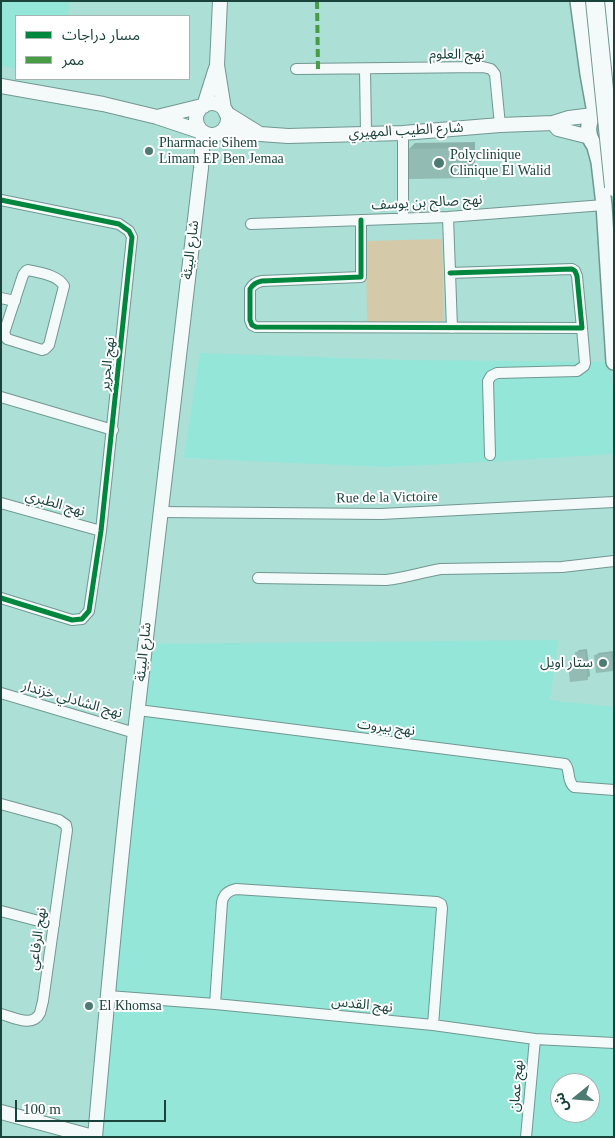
<!DOCTYPE html>
<html>
<head>
<meta charset="utf-8">
<style>
	body { margin:0 }
	#map { position:relative; width:615px; height:1138px; overflow:hidden; background:#acdfd6; font-family:"Times New Roman","Noto Sans Arabic",serif }
	canvas { display:block }
	.frame { position:absolute; inset:0; border:2px solid #1a433c; pointer-events:none }
	.legend { position:absolute; left:15px; top:15px; width:175px; height:65px; box-sizing:border-box; background:#fff; border:1px solid #a3b4b1; margin:0; padding:6px 9px; list-style:none; font-size:15px; color:#1a433c }
	.legend li { display:flex; align-items:center; gap:10px; height:25px }
	.legend b { width:25px; border:1px solid #a3b4b1 }
	.north { position:absolute; left:550px; top:1073px; width:50px; height:50px; box-sizing:border-box; background:#fff; border:1px solid #a3b4b1; border-radius:50%; rotate:253deg; font-size:14px; font-weight:700; line-height:20px; text-align:center; color:#1a433c }
	.north::after { content:''; display:block; margin:auto; width:18px; height:22px; background:#4d7a72; clip-path:polygon(50% 0,100% 100%,50% 72%,0 100%) }
	.scale { position:absolute; left:15px; top:1100px; width:151px; height:22px; box-sizing:border-box; border:2px solid #1a433c; border-top:0; padding-left:6px; font-size:15px; line-height:18px; white-space:nowrap; color:#1a433c; -webkit-text-stroke:4px #fff; paint-order:stroke }
</style>
</head>
<body>
<div id="map">
<canvas width="615" height="1138"></canvas>
<div class="frame"></div>
<ul class="legend">
<li><b style="height:6px;background:#00873e"></b>مسار دراجات</li>
<li><b style="height:6px;background:#489c44"></b>ممر</li>
</ul>
<div class="north">ش</div>
<div class="scale">100 m</div>
</div>
<script>
const context = document.querySelector('canvas').getContext('2d');
context.lineJoin = 'round';
function paint(path, color) {
  context.fillStyle = color;
  context.fill(path, 'evenodd');
}
function stroke(path, color, width, dash) {
  context.strokeStyle = color;
  context.lineWidth = width;
  context.lineCap = dash ? 'butt' : 'round';
  context.setLineDash(dash || []);
  context.stroke(path);
}
function drawText(font, color, halo, rows, align = 'center') {
  context.font = font + ' "Times New Roman","Noto Sans Arabic",serif';
  context.lineWidth = 4;
  context.setLineDash([]);
  context.textBaseline = 'middle';
  context.strokeStyle = halo;
  context.fillStyle = color;
  for (const [text, x, y, turn = 0] of rows) {
    context.save();
    context.translate(x, y);
    context.rotate((+turn || 0) * Math.PI / 180);
    context.textAlign = isNaN(turn) ? turn : align;
    if (halo) context.strokeText(text, 0, 0);
    context.fillText(text, 0, 0);
    context.restore();
  }
}
const built = new Path2D(`
	M1,1h68l-1,15h-52v53l-15,-4z
	M200,353l205,7 204,2 5,34v58l-111,7 -117,6 -202,-9z
	M558,640l-8,60 64,7v430h-524l50,-493zM560,1083h30v30h-30z`);
const green = new Path2D(`
	M442,239l2,82 -77,1 -1,-81z`);
const shadow = new Path2D(`
	M475,142v28l-6,7 -60,-28 6,-6z
	M587,649l3,27 -3,2 -18,-16 3,-3h5l-1,-6 3,-3z
	M614,651v17l-2,2 -16,-14 2,-3z`);
const building = new Path2D(`
	M469,148l1,30 -61,1 -2,-30z
	M585,651l3,29 -18,2 -2,-20 8,-1 -1,-9z
	M611,653l2,18 -17,2 -2,-18z`);
const street = new Path2D(`
	M296,69l187,-2 8,2 4,5 5,51
	M365,69l1,64
	M403,133v85
	M1,200l118,24 10,7 3,6 -31,294 -12,80 -7,8 -10,1 -71,-22
	M448,217l4,111
	M361,220v57l-99,4c-6,1 -9,3 -12,8v31l2,5 4,2 326,1 -5,-52 -2,-5 -3,-2 -122,4
	M251,224l197,-7 156,-12
	M28,270c12,3 30,5 36,16l-15,59 -4,4 -3,1 -35,-11 -3,-6 19,-58 3,-4z
	M1,298l14,3
	M1,397l112,33
	M490,455l-2,-74 3,-5 6,-3 80,-2 7,-5 1,-3 -3,-35
	M1,503l100,28
	M160,512l221,2 233,-12
	M258,578l128,2c19,-2 36,-8 55,-11l121,-2 52,-6
	M1,693l134,40
	M138,710l427,54c6,6 1,16 9,23l40,3
	M1,804l58,16 7,5 1,5 -24,171c-1,4 -2,8 -3,12 -7,15 -27,4 -39,1
	M1,911l53,14
	M108,996l107,8 218,21 102,14 79,4
	M215,1004l7,-102c2,-8 6,-11 14,-13l201,13 4,2 1,4 -9,117
	M526,1137l9,-98`);
const secondary = new Path2D(`
	M220,1l-3,64 7,44
	M1,86l102,18 54,13 45,15
	M196 119a16 16 0 1 1 32 0a16 16 0 1 1-32 0Z
	M204,106l12,-38
	M226,113l34,21
	M157,117l45,-11
	M553,123l5,6 32,8
	M221,132l20,2h19l28,2 115,-3 97,-8 53,-2 16,-5 24,-3
	M1,1112l92,25
	M95,1137c12,-135 24,-270 40,-405 22,-188 44,-376 66,-564l2,-35`);
const primary = new Path2D(`
	M578,1l10,73 7,39
	M602,106c-18,13 -18,34 1,47
	M595,147l4,15 5,43 10,157`);
const highway = new Path2D(`
	M606,1l8,72`);
const highwayBridge = new Path2D(`
	M595,1l19,186`);
const quiet = new Path2D(`
	M317,1l1,68`);
const cycleway = new Path2D(`
	M1,200l118,24 10,7 3,6 -31,294 -12,80 -7,8 -10,1 -71,-22
	M361,220v57l-99,4c-6,1 -9,3 -12,8v31l2,5 4,2 326,1 -5,-52 -2,-5 -3,-2 -122,4`);
const markers = [
	[149,151,5,"#4d7a72"],
	[439,163,6,"#4d7a72"],
	[603,663,5,"#4d7a72"],
	[89,1006,5,"#4d7a72"]
];
const streetNames = [
	["نهج العلوم",457,55,1],
	["شارع الطيب المهيري",406,131,-3],
	["نهج صالح بن يوسف",427,203,-3],
	["شارع البيئة",191,250,-83],
	["نهج الجرير",108,364,-84],
	["Rue de la Victoire",387,498,-1],
	["نهج الطبري",55,504,16],
	["شارع البيئة",144,652,-84],
	["نهج الشادلي خزندار",72,700,16],
	["نهج بيروت",386,728,7],
	["نهج الرفاعي",38,939,-82],
	["نهج القدس",362,1005,6],
	["نهج عمان",517,1086,-85]
];
const poiNames = [
	["Pharmacie Sihem",159,143],
	["Limam EP Ben Jemaa",159,159],
	["Polyclinique",450,155],
	["Clinique El Walid",450,171],
	["ستار اويل",593,663,"right"],
	["El Khomsa",99,1006]
];
paint(built, '#93e6d8');
paint(green, '#d4caa9');
paint(shadow, '#0003');
paint(building, '#91bbb3');
stroke(street, '#719791', 12);
stroke(secondary, '#719791', 16);
stroke(primary, '#719791', 18);
stroke(highway, '#719791', 20);
stroke(street, '#f3faf9', 10);
stroke(secondary, '#f3faf9', 14);
stroke(primary, '#f3faf9', 15);
stroke(highway, '#f3faf9', 18);
stroke(highwayBridge, '#719791', 20, []);
stroke(highwayBridge, '#f3faf9', 18);
stroke(quiet, '#489c44', 4, [8, 4]);
stroke(cycleway, '#00873e', 5);
for (const [x, y, r, color] of markers) {
  const dot = new Path2D();
  dot.arc(x, y, r, 0, 2 * Math.PI);
  context.fillStyle = color;
  context.fill(dot);
  stroke(dot, '#fff', 2);
}
drawText('14px', '#1a433c', '#fff', streetNames);
drawText('14px', '#1a433c', '#fff', poiNames, 'left');
</script>
</body>
</html>
